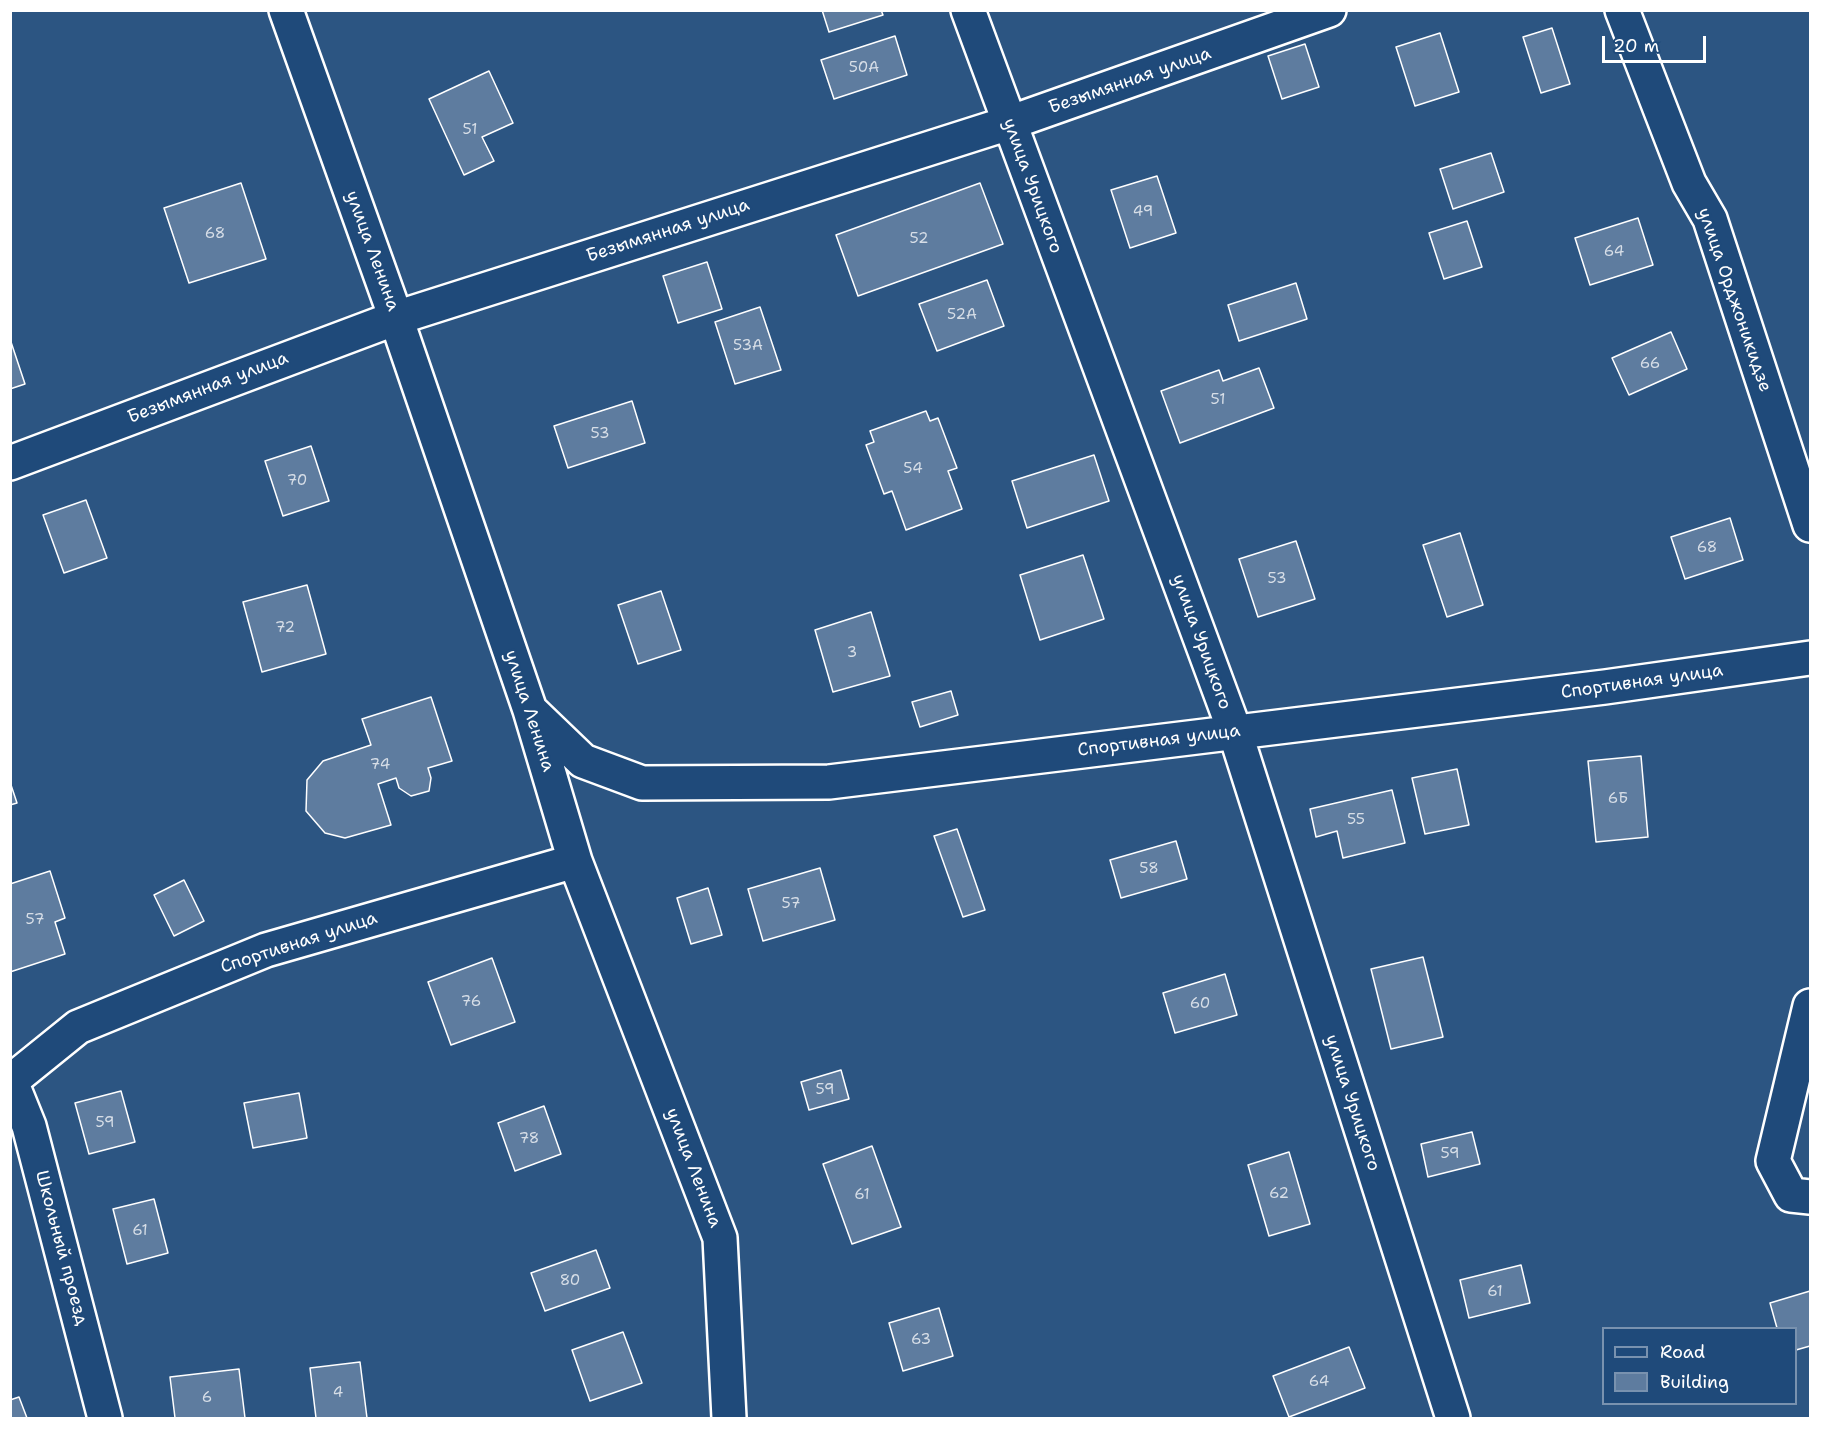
<!DOCTYPE html>
<html>
<head>
<meta charset="utf-8">
<style>
	body { margin:0 }
	#map { position:relative; width:1821px; height:1429px; overflow:hidden; background:#2c5582; font-family:"Shantell Sans",sans-serif }
	canvas { display:block }
	.frame { position:absolute; inset:0; border:12px solid #fff; pointer-events:none }
	.legend { position:absolute; left:1602px; top:1327px; width:195px; height:78px; box-sizing:border-box; background:#1f4a7a; border:2px solid #7992af; margin:0; padding:8px 10px; list-style:none; font-size:18px; color:#fff }
	.legend li { display:flex; align-items:center; gap:12px; height:30px }
	.legend b { width:30px; border:2px solid #7992af }
	.scale { position:absolute; left:1602px; top:36px; width:104px; height:27px; box-sizing:border-box; border:3px solid #fff; border-top:0; padding-left:8px; font-size:18px; line-height:21px; white-space:nowrap; color:#fff; -webkit-text-stroke:4px #1f4a7a; paint-order:stroke }
</style>
</head>
<body>
<div id="map">
<canvas width="1821" height="1429"></canvas>
<div class="frame"></div>
<ul class="legend">
<li><b style="height:8px;background:#1f4a7a"></b>Road</li>
<li><b style="height:16px;background:#5e7c9f"></b>Building</li>
</ul>
<div class="scale">20 m</div>
</div>
<script>
const context = document.querySelector('canvas').getContext('2d');
context.lineJoin = 'round';
function paint(path, color) {
  context.fillStyle = color;
  context.fill(path, 'evenodd');
}
function stroke(path, color, width, dash) {
  context.strokeStyle = color;
  context.lineWidth = width;
  context.lineCap = dash ? 'butt' : 'round';
  context.setLineDash(dash || []);
  context.stroke(path);
}
function drawText(font, color, halo, rows, align = 'center') {
  context.font = font + ' "Shantell Sans",sans-serif';
  context.lineWidth = 4.5;
  context.setLineDash([]);
  context.textBaseline = 'middle';
  context.strokeStyle = halo;
  context.fillStyle = color;
  for (const [text, x, y, turn = 0] of rows) {
    context.save();
    context.translate(x, y);
    context.rotate((+turn || 0) * Math.PI / 180);
    context.textAlign = isNaN(turn) ? turn : align;
    if (halo) context.strokeText(text, 0, 0);
    context.fillText(text, 0, 0);
    context.restore();
  }
}
const building = new Path2D(`
	M822,10h59l2,5 -54,17z
	M1552,28l18,56 -29,9 -18,-56z
	M1440,33l19,59 -44,14 -19,-59z
	M895,36l12,39 -73,24 -13,-39z
	M1305,44l14,43 -37,12 -14,-43z
	M489,71l24,52 -31,14 12,24 -30,14 -35,-76z
	M1491,153l13,39 -51,17 -13,-40z
	M1157,176l19,57 -46,15 -19,-58z
	M241,183l25,76 -77,24 -25,-75z
	M980,183l23,61 -145,52 -22,-61z
	M1638,218l15,47 -63,20 -15,-47z
	M1467,221l15,46 -38,12 -15,-46z
	M707,262l15,47 -44,14 -15,-47z
	M987,280l17,46 -67,25 -18,-47z
	M1296,283l11,36 -68,22 -11,-36z
	M760,307l21,63 -46,14 -20,-62z
	M1671,332l16,37 -58,26 -17,-37z
	M10,339l15,45 -15,5z
	M1259,368l15,40 -94,35 -19,-52 58,-21 4,11z
	M632,401l13,42 -77,25 -14,-42z
	M926,411l4,10 8,-3 19,50 -9,3 14,38 -56,21 -14,-39 -8,3 -18,-49 8,-3 -4,-11z
	M311,446l18,55 -46,15 -18,-55z
	M1094,455l15,46 -82,27 -15,-47z
	M86,500l21,58 -43,15 -21,-58z
	M1730,518l13,42 -58,19 -14,-42z
	M1460,533l23,72 -36,12 -24,-72z
	M1296,541l19,58 -57,18 -19,-58z
	M1083,555l21,64 -64,21 -20,-65z
	M307,585l19,69 -64,18 -19,-70z
	M661,591l20,59 -43,14 -20,-59z
	M871,612l19,64 -57,16 -18,-62z
	M951,691l7,24 -38,12 -8,-25z
	M431,697l21,64 -24,7 3,10 -2,13 -18,5 -12,-8 -3,-10 -18,6 13,41 -46,13 -20,-5 -19,-22 1,-31 16,-19 48,-16 -9,-26z
	M1641,756l7,81 -52,5 -8,-81z
	M1457,769l12,56 -44,9 -13,-56z
	M10,782l7,21 -7,2z
	M1392,790l13,53 -62,15 -6,-27 -21,6 -6,-28z
	M957,829l28,81 -22,7 -29,-81z
	M1176,841l11,38 -66,19 -11,-38z
	M820,868l15,52 -72,21 -15,-52z
	M50,871l15,47 -10,4 10,32 -55,18v-88z
	M184,880l20,41 -30,15 -20,-41z
	M708,888l14,47 -31,9 -14,-46z
	M1423,957l20,80 -52,12 -20,-80z
	M492,958l23,64 -64,23 -23,-63z
	M1225,974l12,41 -62,18 -12,-40z
	M841,1070l8,29 -40,11 -8,-28z
	M121,1091l14,51 -46,12 -14,-51z
	M299,1093l8,45 -54,10 -9,-45z
	M544,1106l17,48 -46,17 -17,-48z
	M1472,1132l8,32 -52,13 -7,-33z
	M872,1146l29,81 -49,17 -29,-80z
	M1289,1152l21,72 -41,12 -21,-71z
	M154,1199l14,54 -41,11 -14,-55z
	M596,1250l14,38 -65,23 -14,-38z
	M1521,1265l9,38 -61,15 -9,-38z
	M1810,1291v55l-14,4v-22h-19l-7,-25z
	M939,1308l14,48 -50,15 -14,-48z
	M623,1332l19,51 -52,18 -18,-51z
	M1349,1347l16,41 -76,29 -16,-41z
	M360,1362l7,56h-51l-6,-50z
	M239,1369l6,49h-70l-5,-41z
	M19,1397l8,21h-17v-18z`);
const minor = new Path2D(`
	M286,10l110,308 134,392 45,151 145,377 9,180
	M968,10l267,722 218,686
	M1622,10l67,173 21,36 100,306
	M10,463l386,-145 613,-195 320,-113
	M531,711l52,50 59,22 187,-1 776,-95 205,-29
	M1810,1006l-37,155 18,34 19,2
	M10,1079l19,47 76,292
	M10,1082l68,-55 188,-77 309,-89`);
const numberNames = [
	["50А",864,68],
	["51",470,130],
	["49",1143,212],
	["68",215,234],
	["52",919,239],
	["64",1614,252],
	["52А",962,315],
	["53А",748,346],
	["66",1650,364],
	["51",1218,400],
	["53",600,434],
	["54",913,469],
	["70",297,481],
	["68",1707,548],
	["53",1277,579],
	["72",285,628],
	["3",852,653],
	["74",380,765],
	["6Б",1618,799],
	["55",1356,820],
	["58",1149,869],
	["57",791,904],
	["57",35,920],
	["76",471,1002],
	["60",1200,1004],
	["59",825,1090],
	["59",105,1123],
	["78",529,1139],
	["59",1450,1154],
	["62",1279,1194],
	["61",862,1195],
	["61",140,1231],
	["80",570,1281],
	["61",1495,1292],
	["63",921,1340],
	["64",1319,1382],
	["4",338,1393],
	["6",207,1398]
];
const streetNames = [
	["Безымянная улица",1130,81,-19],
	["улица Урицкого",1032,186,70],
	["Безымянная улица",668,231,-18],
	["улица Ленина",372,251,70],
	["улица Орджоникидзе",1734,300,71],
	["Безымянная улица",208,388,-21],
	["улица Урицкого",1201,642,70],
	["Спортивная улица",1642,682,-8],
	["улица Ленина",529,711,72],
	["Спортивная улица",1159,741,-7],
	["Спортивная улица",299,943,-18],
	["улица Урицкого",1352,1103,72],
	["улица Ленина",693,1168,69],
	["Школьный проезд",61,1248,75]
];
paint(building, '#5e7c9f');
stroke(building, '#fff', 1.5);
stroke(minor, '#fff', 38);
stroke(minor, '#1f4a7a', 33);
drawText('15px', '#d7dee7', null, numberNames);
drawText('18px', '#fff', '#1f4a7a', streetNames);
</script>
</body>
</html>
